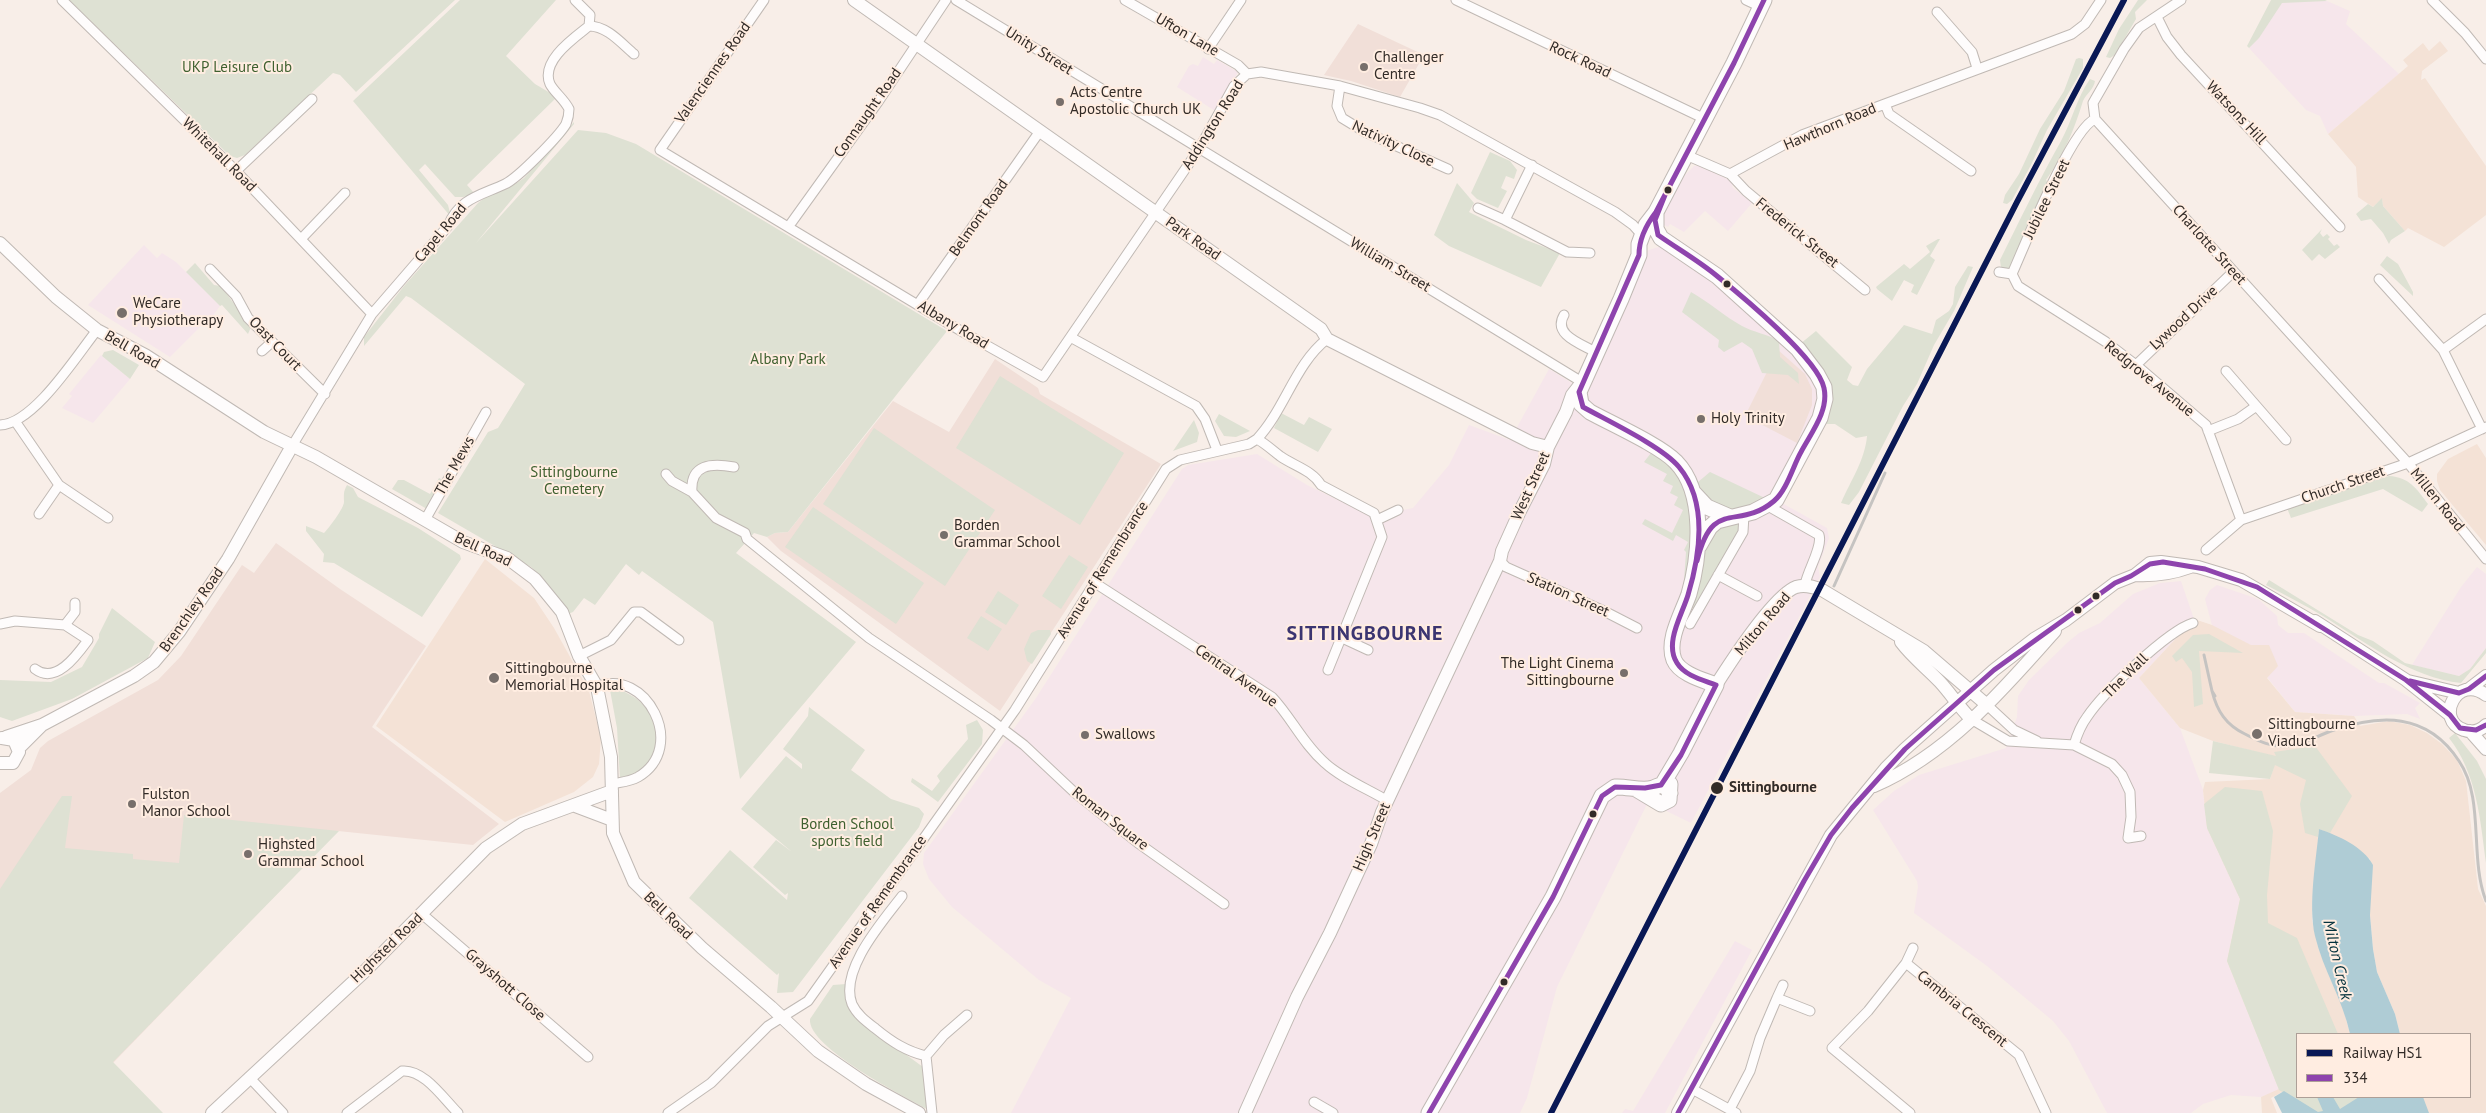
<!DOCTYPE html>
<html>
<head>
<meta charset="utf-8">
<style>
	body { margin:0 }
	#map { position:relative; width:2486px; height:1113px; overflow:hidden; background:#f8eee8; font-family:"PT Sans",sans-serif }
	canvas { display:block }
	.legend { position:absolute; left:2296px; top:1033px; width:175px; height:65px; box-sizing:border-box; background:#ffede1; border:1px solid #ad9f97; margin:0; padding:6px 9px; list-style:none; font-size:15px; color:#322b27 }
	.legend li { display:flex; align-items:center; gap:10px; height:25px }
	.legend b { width:25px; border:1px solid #ad9f97 }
</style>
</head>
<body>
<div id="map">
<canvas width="2486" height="1113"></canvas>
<ul class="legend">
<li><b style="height:6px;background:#091855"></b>Railway HS1</li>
<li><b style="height:6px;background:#8e44ad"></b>334</li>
</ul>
</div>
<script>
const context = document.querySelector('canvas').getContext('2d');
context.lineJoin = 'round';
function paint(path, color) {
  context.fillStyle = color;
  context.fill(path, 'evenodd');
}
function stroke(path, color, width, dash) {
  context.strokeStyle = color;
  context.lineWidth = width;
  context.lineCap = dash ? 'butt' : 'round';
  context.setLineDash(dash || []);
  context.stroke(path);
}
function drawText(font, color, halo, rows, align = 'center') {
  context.font = font + ' "PT Sans",sans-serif';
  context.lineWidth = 4;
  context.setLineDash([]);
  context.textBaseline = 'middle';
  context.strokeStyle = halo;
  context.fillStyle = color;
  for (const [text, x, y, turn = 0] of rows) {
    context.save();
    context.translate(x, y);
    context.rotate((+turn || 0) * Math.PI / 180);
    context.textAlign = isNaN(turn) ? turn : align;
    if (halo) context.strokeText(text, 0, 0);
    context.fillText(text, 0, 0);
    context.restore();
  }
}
const commercial = new Path2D(`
	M2278,0l49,1 23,10 -4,13 53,50 -71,60 -8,-18 -14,-6 -57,-62z
	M1203,57l11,7 3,-4 21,12 -21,40 -40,-25 12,-21 4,-2 5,2z
	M1694,166h5l35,16 -2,5 20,16 -24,28 -23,-20 -21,21 -14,-8 -2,3 -9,-5 26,-47z
	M1674,242l15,6 20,12 79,69 21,21 20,33 -49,119 47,26 2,10 -11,29 2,10 -129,246 -43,-21 -91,185 -30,111 -7,15h-509l60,-115 -32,-18 -87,-73 -23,-28 -6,-15 1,-11 112,-155 146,-229 6,-4 69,-11 50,31 64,31 42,-8 36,-43 20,-40 41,15 39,-71 36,22 58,-139z
	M144,245l13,13 5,-5 14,9 44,44 -11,15 -2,-1 -37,37 -82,-52z
	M101,355l29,24 -37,44 -31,-15 10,-12 -3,-2z
	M2477,567l9,7v74l-16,21 -11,7 -47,-11 49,-78z
	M2181,581l13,38 -55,59 41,50 23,62 4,38 33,71 -13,62 52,129 -18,7 -30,-2 -28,9 -12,9h-84l-38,-72 -16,-20 -66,-55 -73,-53 4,-26 -1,-6 -44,-71 21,-19 25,-16 87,-27 11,-31 1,-21 11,-16 39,-38 11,-9 21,-10 33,-29 27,-11z
	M2217,585l41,14 19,17 1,9 10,8h16l75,50h5l36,20 -5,5 5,11 -13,-5 -53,2 -59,-4 -28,-35 -16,-32 -37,-12 -9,-34 5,-9z
	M1735,941l17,9 -87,163h-43l3,-4 8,2z`);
const built = new Path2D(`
	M2440,41l8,10 -26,20 -1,9 4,-2 61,88v49l-42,32 -36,-19 -3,3 -22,-25 -1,-7 -9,8 -15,-10 -2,-30 -28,-33 80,-68 -5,-6 20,-17 6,8z
	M2477,444l9,14v87l-46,-55 -3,-9v-7l11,-15z
	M485,559l49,39 20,30 35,63 12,47 -2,26 -6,13 -19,15 -69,30 -129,-96z
	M2194,619l18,6 39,20h18l9,21 -11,12 28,34 59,4 6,10 29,-5 21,4 17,8 15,11 15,16 9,21 12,108 8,17v207h-59l-6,-16h49v-63h-70l-5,-20 -18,-42 -4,-23 -3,-34v-56l-29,-20 -22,-10 -7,91 7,30 22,50 9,34h-53v63l21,15 -34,-21 -13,7 6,15h-15l-1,-16 18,-8 -52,-128 13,-62 -33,-71 -4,-38 2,-8 65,-3 7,-22 -64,-16 -33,-13 -41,-50z`);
const education = new Path2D(`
	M1358,24l66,31 -24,42 -49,-16 -27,-6z
	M1778,350l27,24 7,15v16l-15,38 -52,-27z
	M995,359l43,29 2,6 121,70 -161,247 -219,-160 -14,-14 8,-4 13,-1 105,-131 56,31z
	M276,543l64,46 86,57 -54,81 127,97 -26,21 -135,-14 -225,232 -113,50v-320l31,-23 9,-22 8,-7 110,-61 23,-24 61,-91 12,8z`);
const green = new Path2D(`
	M69,0h386l-99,92 -16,-17 -7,-2 -88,82 -8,3 -7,-2z
	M460,0h96l-50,56 29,28 22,13 -90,88 8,9 -12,3h-8l-30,-33 -6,6 29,35 3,12 -98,-116z
	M2138,0h9l-12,12 1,7 -21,36 -5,3 -4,-1 13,-28z
	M2271,0h54l2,1 -45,2 -23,35 -10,10 -2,-2z
	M2079,58l4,1v9l-36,62 -16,35 -19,35 -5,4 -4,-1 2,-8 14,-21 21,-45 24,-38 12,-32z
	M2090,79l5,2c-1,8 -9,13 -12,20 -9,29 -19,54 -37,79l7,9 -37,83 -15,-4 -1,-8c20,-40 39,-80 61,-119 11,-20 16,-44 29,-62z
	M574,122v2l-98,119 102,-113 28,3 30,11 311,187 -159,201 -13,1 -8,4 -13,-4 -18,20 120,89 -116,137 -27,-157 -71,-51 -3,4 -13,-11 -31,41 -11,-7 -11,14 -13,5 -17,-39 -12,-11 -93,-54 50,-81 10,-4 27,-44 -114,-86 -5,-2 -42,50v-9l40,-51 74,-83c13,-12 32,-14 46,-25z
	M1490,152l20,9 7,9 -3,9 -8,-3 -5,12 6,3 -9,17 -21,-9 -6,-6z
	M1457,183l17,20 -5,9 57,28 34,13 -19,34 -92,-41 -15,-11z
	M2382,198l1,8 22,25 -14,9 -2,4 -6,-11 -12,-14 -10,2 -5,-7 12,-10 5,3z
	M2322,229l-2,4 3,4 4,-3 3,3 -2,2 6,7 3,-2 3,3 -15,12 -6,-5 -7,7 -10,-11z
	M1938,239h2l-10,17 5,4 -18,35 -6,-3 3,-7 -10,-5 -12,21 -15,-12 -1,-2 28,-23 6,5 20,-17 -4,-6z
	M2387,256l11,8 15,28v4l-33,-31z
	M195,263l19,22 7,1 30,41 -3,7 -26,-29 -2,1 -34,-34z
	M1968,266l5,1 -19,44 -20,34 -17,39 -14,22 -44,86 -10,13 -8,-2c10,-23 24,-43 26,-67l-11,2 -21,-14h-9l7,-26 -33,-54 16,-13 36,36 -5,13 6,5 5,1 9,-17 37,-44 28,9 4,-14 13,-9 4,-7 2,-17z
	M1691,292c18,10 33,24 51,34 11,6 25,8 37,15l1,16 18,16 1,11 -11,-9 -26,-2 -10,-24 -10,-7 -18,10 -6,-5 1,-7 -37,-28z
	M113,350l26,15 -9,14 -28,-23 2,-4z
	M1000,376l124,77 -44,72 -124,-77z
	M1281,413l23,12 5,-8 23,12 -14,23 -44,-24z
	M1219,414l31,17 -14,6 -12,-1 -9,-15z
	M1194,420l5,13 -2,9 -24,9z
	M874,428l121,82 -50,76 -122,-82z
	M1651,453l18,11 10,13 9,20 5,42 -10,55 3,-42 -2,-2 4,-8 -12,-7 -3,6 -31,-17 3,-5 27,14 11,-23 -9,-5 4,-8 -8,-4 3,-7 -10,-5 4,-7 -23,-12z
	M1710,472l57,27c-13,5 -36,17 -50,10 -7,-4 -14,-15 -19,-21v-6z
	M2389,476c20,1 28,13 39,28l-6,8 -39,-23 -92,29 -4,-10z
	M439,478l4,2 -16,29 -35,-20 6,-9h6l26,14z
	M347,485l6,3 5,9 60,31 42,27 1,4 -39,58 -88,-54 -11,-1 1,-8 -18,-23v-5l18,7c5,-5 20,-25 20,-31 0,-7 -1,-10 3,-17z
	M813,507l111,76 -28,41 -111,-77z
	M1739,521l2,8 -49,82c7,-29 10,-58 23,-84z
	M1069,555l19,12 -27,42 -19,-13z
	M2269,580l89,55 15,6 32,22 54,13 11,-7 16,-21v5l-25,30c-50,-5 -96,-41 -138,-67 -18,-11 -38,-21 -57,-31z
	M998,591l21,14 -13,20 -21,-13z
	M112,608l43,34 -7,16 -76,41 -60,22 -12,-4v-37l51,2 31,-15 17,-29v-4z
	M981,616l21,13 -14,22 -21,-13z
	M1038,630h12l1,4 -19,30 -5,-3 -3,-12 7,-16z
	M2209,634l34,19 -44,-2 4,53 -9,3 -2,-35 -10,-14 -6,4 -4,-6 21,-21z
	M615,689c55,13 55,86 5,90l-3,-51 -7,-38z
	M809,707l56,43 -14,20 40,29 28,9 5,6 -5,13 -126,165 -16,1 2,-20 -2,2 -88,-77 41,-48 57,50 1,-7 -3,2 -32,-28 23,-27 16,12 -51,-43 45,-53 16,13v-5l-19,-15 25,-33z
	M977,720l6,10 -1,14 -44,58 -27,-20 1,-4 20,13 8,-10 -3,-5 31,-37 -2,-14z
	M2455,733l22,28 9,18v84c-6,-45 -9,-89 -37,-125z
	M2213,741l63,15 -2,-4 41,-6 37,50 -22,37 -11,-4 -1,8 -13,-4 -5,-29 6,-24 -31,-15 -5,14 -61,-6z
	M2225,787l37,4 11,40 -6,64 1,28 29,15 41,96h-41v63h65l-11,14 -50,2 -15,-19 -7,-4 -52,-129 13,-62 -33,-71 -3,-24z
	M62,796h10l-7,52 68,6v5l46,4 5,-48 155,16 -226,231 50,51h-163v-224z
	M846,984l3,18 37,38 37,27 6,43c-24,-13 -122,-63 -119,-91l23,-34z`);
const water = new Path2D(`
	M2319,829c18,6 45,18 54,36l-3,50 3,34 4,23 18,42 5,20h-50c-7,-34 -27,-64 -35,-98 -7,-32 1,-75 4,-107z
	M2284,1091l34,21 5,-1 -6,-14h16l7,12 19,-12h64l6,16h-147l-8,-16z`);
const street = new Path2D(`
	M62,0l174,171 136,143
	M575,0l15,15 -1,11
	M764,0l-104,150 301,181 82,46 156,-228 35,-63 13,-12 14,-2 79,14 80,22 20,7 175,97 18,13 9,10
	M956,0l626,382
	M1125,0l113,65 9,9
	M1456,0l249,119
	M1746,0l15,7
	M2181,0l-42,28 -15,21 -31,54 2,16 313,344 78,96
	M2432,0l33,33 21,26
	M1937,12l35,40 5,16
	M2157,17l10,20 14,18 159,172
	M1208,49l33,-49
	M1340,86l-3,20 5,12 23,14 83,37
	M1885,104l4,10 82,57
	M1686,155l44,19 72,-39 270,-101 13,-10 16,-24
	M1532,165l-27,55 62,32 23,1
	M236,171l76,-72
	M1730,174l16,17 119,99
	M1478,208l27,12
	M789,226l89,-124 68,-102
	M302,238l43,-45
	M210,269l26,27 12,22 77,76
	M1999,272l13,2c13,-29 59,-145 83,-155
	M2012,274l6,12 88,56 30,23 70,60 35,95
	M2379,279l64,71 39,79
	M918,304l122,-173
	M1564,315c-12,20 18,29 33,38
	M1072,338l124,68 9,13 12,31
	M2443,350l43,-31
	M262,351l10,-9
	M2136,365l97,-93
	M2226,371l60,69
	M15,421l44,64 49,33
	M0,425c34,-1 77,-70 97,-95
	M2208,431l30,-12 17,-12
	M1257,439c9,5 15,11 23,17 14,10 32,14 41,29l53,28 8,24 -54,133
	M292,446l80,-132 76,-88c11,-28 34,-31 57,-42 13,-6 54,-48 61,-60 2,-5 3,-10 3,-15 -5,-10 -15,-17 -19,-25 -10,-23 24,-46 39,-58 18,0 32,17 45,28
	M666,474l6,7 20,11 24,26 29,15 2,6 122,99 122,82 33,25 50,47 64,51 86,61
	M692,492c-2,-28 19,-29 42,-25
	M1768,506l51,29c4,12 -12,36 -14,50
	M39,514l20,-29
	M425,520l61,-108
	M1377,520l21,-10
	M2206,550l35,-30 167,-57 78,-36
	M1500,561l6,6 96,43 35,18
	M1718,575l39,21
	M1095,583l177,114c19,20 31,47 53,66 16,15 43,26 63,38
	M0,624l15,-3 50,4 10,-13v-9
	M1690,624l53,-92 1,-17
	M1340,637l28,13
	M579,656l32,-16 23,-28h7l38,28
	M35,669c21,16 42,-14 53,-29l-23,-15
	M597,687c48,-21 92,60 41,90 -9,5 -17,5 -26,7
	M1987,705l27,25 23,11
	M1971,719l37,22 66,4 38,19 10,11 8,17 1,25 -3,21 13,-2
	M2074,745c3,-10 7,-20 13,-28 16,-24 80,-86 106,-94
	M902,896c-19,25 -63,74 -50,108 5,11 15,18 24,25 16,13 30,22 50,27l6,57
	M422,914l166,143
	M1906,963l7,-15
	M1777,998l6,-13
	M926,1056l18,-21 23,-20
	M249,1077l34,36
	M1692,1089l44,24
	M1314,1102l19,11
	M1730,1109l20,-38 10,-33 17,-40 33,13
	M347,1113l55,-42c22,-2 41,27 56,42
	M668,1113l43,-30 57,-57 40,-25 207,-291 151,-241 14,-9 69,-16 8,-5c28,-30 38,-75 70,-100
	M1910,1113l-78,-65 36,-37 38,-48 113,92 27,58`);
const secondary = new Path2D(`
	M854,0l467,329 6,10 205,104 16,4
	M0,243l56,54 41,33 48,25 119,77 52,25 147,85 44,16 28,21 27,33 17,44 18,31 14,70 2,76 21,49 68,66 69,59 47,44 48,33 53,29
	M2135,575c19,1 36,-1 55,-8
	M2315,621l91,59 44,35
	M1901,642c12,16 26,26 39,40 11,12 19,25 31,37
	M2408,681l51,12
	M1716,685c14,-22 57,-89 80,-98 9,-3 18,0 26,3l102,61 63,54
	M2469,689l17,-13
	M2486,695c-29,-22 -52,25 -22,35 8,3 16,1 22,-5
	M2470,731l16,18
	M6,737l36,-12 92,-49 20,-14 25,-30 49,-73 64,-113
	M19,748l23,-23
	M0,763h13l6,-11 -5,-12 -12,-2
	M1874,786c74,-32 129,-96 181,-155
	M575,806l37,14
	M212,1113l153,-142 121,-123 36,-24 90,-33
	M1245,1113l52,-116 33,-64 41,-89 11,-32 118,-251 2,-10 18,-40 24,-47 4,-17 18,-35 6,-17 7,-9
	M1678,1113l153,-278 55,-67 19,-19 89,-79 40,-31 32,-19 49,-37 20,-8 15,-12 11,-1 37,5 43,13 79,46`);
const primary = new Path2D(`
	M1656,212v17l5,9 56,38 81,73 19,25 7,13 1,12 -5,19 -44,82 -23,12 -36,9 -7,6 -11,19
	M1693,492l14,15 23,10
	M1662,785l19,-32 35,-68c-13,-5 -36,-11 -42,-25 -8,-20 9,-48 15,-66 11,-38 17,-101 -13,-132 -15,-16 -64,-38 -86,-50l-9,-8 -2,-12 42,-93 18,-44v-11l7,-19 10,-13 78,-149 30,-63
	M1636,789l25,15 8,-4 1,-16
	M1429,1113l124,-216 49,-101 13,-9c12,-1 27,5 38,1 6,-2 6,-4 12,-2l5,7`);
const rail = new Path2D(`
	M1834,586l51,-113
	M2204,655l8,36 3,5
	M2212,691c5,20 14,34 33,43 13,7 28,14 43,12 15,-1 29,-10 43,-15 49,-17 96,-19 128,30 26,38 10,96 27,140`);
const bus1 = new Path2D(`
	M1665,195l-10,25 3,15c20,14 41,26 59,41 25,20 101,83 107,112 5,23 -13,45 -23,64 -8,14 -14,38 -27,49 -37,31 -61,-5 -77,60
	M2410,681l49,12 10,-4 17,-13
	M1429,1113l124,-216 49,-101 13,-9 30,1 16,-3 20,-30 35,-70c-13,-5 -31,-9 -39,-22 -13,-20 5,-48 11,-68 12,-40 20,-93 -9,-128 -16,-20 -71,-46 -96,-60l-4,-15 60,-137c0,-17 7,-30 17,-43l78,-149 30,-63
	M1678,1113l126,-232 27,-46 21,-27 53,-59 89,-79 121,-87 16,-7 19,-12 13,-2 42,7 52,18 149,93 44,35 10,13 16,2 10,-5`);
const rail1 = new Path2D(`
	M1551,1113l466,-911 107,-202`);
const markers = [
	[1364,67,5,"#776f6b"],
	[1060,102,5,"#776f6b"],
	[1668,190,4.5,"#322b27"],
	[1727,284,4.5,"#322b27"],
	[122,313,6,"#776f6b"],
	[1701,419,5,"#776f6b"],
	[944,535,5,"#776f6b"],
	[2096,596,4.5,"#322b27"],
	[2078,610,4.5,"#322b27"],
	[1624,673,5,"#776f6b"],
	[494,678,6,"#776f6b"],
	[2257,734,6,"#776f6b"],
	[1085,735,5,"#776f6b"],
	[1717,788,7,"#322b27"],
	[132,804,5,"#776f6b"],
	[1593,814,4.5,"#322b27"],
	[248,854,5,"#776f6b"],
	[1504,982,4.5,"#322b27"]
];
const streetNames = [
	["Ufton Lane",1187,35,30],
	["Unity Street",1039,51,32],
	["Rock Road",1580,60,25],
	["Valenciennes Road",713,73,-55],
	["Connaught Road",868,113,-55],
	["Watsons Hill",2236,113,47],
	["Addington Road",1213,125,-58],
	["Hawthorn Road",1830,127,-23],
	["Nativity Close",1393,144,25],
	["Whitehall Road",219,155,45],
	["Jubilee Street",2047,199,-64],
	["Belmont Road",979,218,-55],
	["Capel Road",441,233,-50],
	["Frederick Street",1797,233,39],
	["Park Road",1193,239,35],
	["Charlotte Street",2209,245,48],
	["William Street",1390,265,31],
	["Lywood Drive",2184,318,-43],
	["Albany Road",953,325,31],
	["Oast Court",275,344,46],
	["Bell Road",132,350,30],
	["Redgrove Avenue",2149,379,39],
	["The Mews",455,466,-61],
	["Church Street",2343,485,-19],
	["West Street",1531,486,-66],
	["Millen Road",2437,500,51],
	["Bell Road",483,550,25],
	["Avenue of Remembrance",1103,570,-58],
	["Station Street",1568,595,24],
	["Brenchley Road",192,610,-55],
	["Milton Road",1763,624,-50],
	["Central Avenue",1236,676,35],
	["The Wall",2126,676,-45],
	["Roman Square",1110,819,38],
	["High Street",1372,837,-67],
	["Avenue of Remembrance",878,902,-55],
	["Bell Road",668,916,44],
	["Highsted Road",387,948,-44],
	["Grayshott Close",505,985,41],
	["Cambria Crescent",1962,1009,39]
];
const poiNames = [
	["Challenger",1374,58],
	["Centre",1374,75],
	["Acts Centre",1070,93],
	["Apostolic Church UK",1070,110],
	["WeCare",133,304],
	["Physiotherapy",133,321],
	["Holy Trinity",1711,419],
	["Borden",954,526],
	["Grammar School",954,543],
	["The Light Cinema",1614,664,"right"],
	["Sittingbourne",1614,681,"right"],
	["Sittingbourne",505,669],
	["Memorial Hospital",505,686],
	["Sittingbourne",2268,725],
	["Viaduct",2268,742],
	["Swallows",1095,735],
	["Fulston",142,795],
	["Manor School",142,812],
	["Highsted",258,845],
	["Grammar School",258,862]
];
const parkNames = [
	["UKP Leisure Club",237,68],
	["Albany Park",788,360],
	["Sittingbourne",574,473],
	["Cemetery",574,490],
	["Borden School",847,825],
	["sports field",847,842]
];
const stopNames = [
	["Sittingbourne",1729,788]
];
const waterNames = [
	["Milton Creek",2337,960,77]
];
const districtNames = [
	["SITTINGBOURNE",1365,634]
];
paint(commercial, '#f6e6eb');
paint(built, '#f4e2d6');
paint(education, '#f1dfd8');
paint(green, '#dee1d3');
paint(water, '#afccd5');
stroke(street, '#c0b9b4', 11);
stroke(secondary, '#c0b9b4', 14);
stroke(primary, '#c0b9b4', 17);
stroke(street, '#fefcfc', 9);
stroke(secondary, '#fefcfc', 12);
stroke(primary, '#fefcfc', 15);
stroke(rail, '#c5c3c1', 3);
stroke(bus1, '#8e44ad', 5);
stroke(rail1, '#091855', 6);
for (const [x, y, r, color] of markers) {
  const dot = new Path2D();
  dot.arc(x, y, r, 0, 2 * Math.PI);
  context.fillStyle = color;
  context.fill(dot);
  stroke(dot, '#ffede1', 2);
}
drawText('15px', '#322b27', '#ffede1', streetNames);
drawText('15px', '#322b27', '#ffede1', poiNames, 'left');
drawText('15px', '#3f602f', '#ffede1', parkNames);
drawText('bold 15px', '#322b27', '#ffede1', stopNames, 'left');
drawText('italic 16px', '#05323d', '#ffede1', waterNames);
context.letterSpacing = '1px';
drawText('bold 20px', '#3b3571', '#ffede1', districtNames);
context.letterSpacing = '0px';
</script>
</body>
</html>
